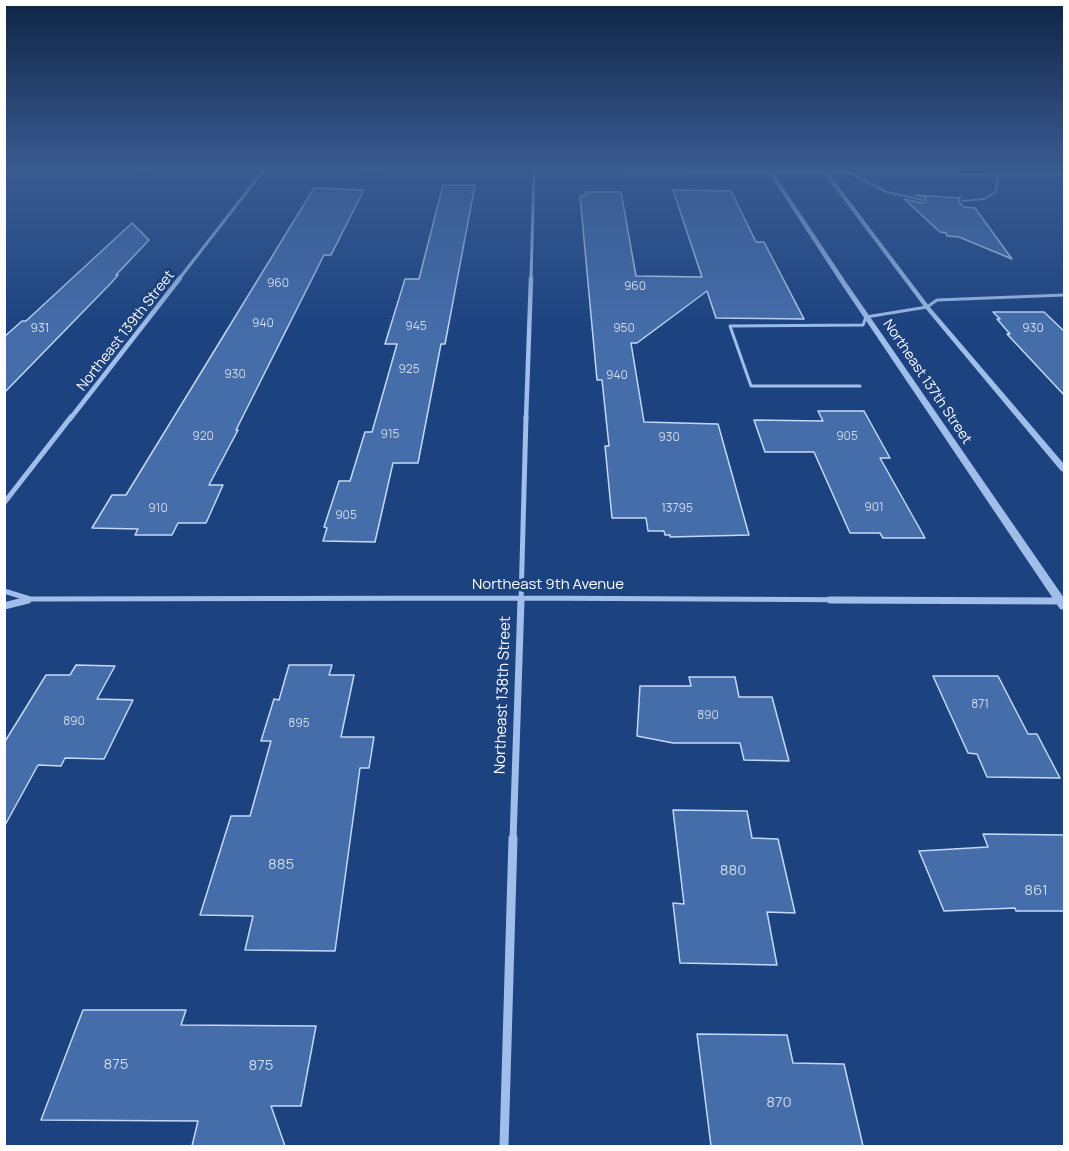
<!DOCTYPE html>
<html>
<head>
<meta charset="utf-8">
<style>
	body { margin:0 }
	#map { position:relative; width:1069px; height:1151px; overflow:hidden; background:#1c4380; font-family:Manrope,sans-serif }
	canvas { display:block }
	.frame { position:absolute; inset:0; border:6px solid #fff; pointer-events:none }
</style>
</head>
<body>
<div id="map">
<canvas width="1069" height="1151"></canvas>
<div class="frame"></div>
</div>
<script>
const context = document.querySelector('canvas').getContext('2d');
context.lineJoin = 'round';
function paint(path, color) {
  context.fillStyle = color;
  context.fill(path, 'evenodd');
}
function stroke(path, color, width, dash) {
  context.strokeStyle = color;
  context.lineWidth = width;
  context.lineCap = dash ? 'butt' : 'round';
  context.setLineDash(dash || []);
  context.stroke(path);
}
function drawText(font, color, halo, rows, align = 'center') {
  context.font = font + ' Manrope,sans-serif';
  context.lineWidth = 6;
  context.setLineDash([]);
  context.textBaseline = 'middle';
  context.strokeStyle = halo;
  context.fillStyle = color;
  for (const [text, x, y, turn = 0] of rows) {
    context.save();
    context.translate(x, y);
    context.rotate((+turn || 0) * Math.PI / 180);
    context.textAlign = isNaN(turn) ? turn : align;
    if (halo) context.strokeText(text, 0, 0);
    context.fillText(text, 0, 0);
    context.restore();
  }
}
const building = new Path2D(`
	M443,185h32l-30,159h-4l-23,119h-25l-18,79 -52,-1 4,-13 -3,-1 15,-46h11l15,-49h7l25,-88h-12l20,-65h14z
	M314,188l50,2 -33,65h-7l-88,175h2l-29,55h14l-17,38h-28l-6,12h-37l3,-6 -46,-1 20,-33h14z
	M673,190l58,1 25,51h8l40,77 -88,-1 -9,-27 -70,52h-6l13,79 74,2 31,111 -79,2v-2h-5l-1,-4h-16l-2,-13h-34l-7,-72h4l-7,-66h-5l-17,-184h6l-1,-4h36l15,84 66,1z
	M914,195l46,3 -1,4 5,5 11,1 37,51 -53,-22 -12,-1 -1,-3 -6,-1 -36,-33 18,4 4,-1 -1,-5z
	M132,223l17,17 -33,35h2l-6,7 -108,111v-56l18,-16h4z
	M993,312h51l21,20v64l-58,-62h3l-13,-15h3z
	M818,411h46l26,47h-10l45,80h-42l-3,-5h-30l-36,-81h-49l-11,-32 69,1z
	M76,665l39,1 -18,33 36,1 -29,59 -39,-1 -4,8 -23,-1 -34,62v-84l42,-68h24z
	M289,665h43l-3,10h25l-13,62h33l-5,31h-9l-25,183 -90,-1 8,-34 -53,-1 31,-99h19l21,-75h-10l13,-42 5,1z
	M933,676h65l30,58h9l23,44 -73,-1 -10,-23 -9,-1z
	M689,677h46l4,20h33l17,64 -45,-1 -4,-17h-67l-36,-7 3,-50h51z
	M673,810l74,1 5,27 26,1 17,74 -28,-1 10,53 -97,-2 -7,-60 11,1z
	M983,834l82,1v76h-49l-1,-3 -71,3 -25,-60 69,-4z
	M83,1010h103l-5,15 135,1 -15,80h-30l14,40h-93l6,-25 -157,-1z
	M697,1034l90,1 6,28 51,1 19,82h-152z`);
const serviceFar1 = new Path2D(`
	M851,174l36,18 36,8
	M962,201l22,-2 12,-7 2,-18`);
const service = new Path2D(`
	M860,386h-109l-21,-60 133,-1 3,-8 61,-10 10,-7 127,-5`);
const minorFar4 = new Path2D(`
	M1062,171l2,2
	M179,279l84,-108
	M531,279l3,-108`);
const minorFar3 = new Path2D(`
	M70,419l110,-141
	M526,419l5,-141`);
const minorFar2 = new Path2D(`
	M4,503l67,-86
	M4,591l26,8
	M22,601l9,-2 489,-1 544,3
	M521,601l5,-184`);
const minorFar1 = new Path2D(`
	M830,600l234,1
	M4,606l24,-6
	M513,840l8,-240`);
const minor = new Path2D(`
	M504,1146l9,-308`);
const tertiary = new Path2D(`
	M4,171h217l-217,2z
	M773,171l291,3v2l-234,-1 99,131 135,158v8l-3,-1 -136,-163 -100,-133h-50l71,107 218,316v12l-4,-1 -220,-327 -70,-107 -484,-4z`);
const numberNames = [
	["960",278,284],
	["960",635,287],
	["940",263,324],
	["945",416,327],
	["931",40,329],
	["950",624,329],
	["930",1033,329],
	["925",409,370],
	["930",235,375],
	["940",617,376],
	["915",390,435],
	["920",203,437],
	["905",847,437],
	["930",669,438],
	["901",874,508],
	["910",158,509],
	["13795",677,509],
	["905",346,516],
	["871",980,705],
	["890",708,716],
	["890",74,722],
	["895",299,724]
];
const farStreetnames = [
	["Northeast 139th Street",126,331,-52],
	["Northeast 137th Street",927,382,56]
];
const streetNames = [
	["Northeast 9th Avenue",548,585],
	["Northeast 138th Street",503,695,-88]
];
const nearNumbernames = [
	["885",281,865],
	["880",733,871],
	["861",1036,891],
	["875",116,1065],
	["875",261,1066],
	["870",779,1103]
];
paint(building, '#446daa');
stroke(building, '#c4d9f7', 1.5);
stroke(serviceFar1, '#9fbee9', 2);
stroke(service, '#9fbee9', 3);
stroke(minorFar4, '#9fbee9', 3);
stroke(minorFar3, '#9fbee9', 4.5);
stroke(minorFar2, '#9fbee9', 5);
stroke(minorFar1, '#9fbee9', 7);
stroke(minor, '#9fbee9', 9);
paint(tertiary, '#9fbee9');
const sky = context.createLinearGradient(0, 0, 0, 333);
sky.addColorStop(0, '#0f2546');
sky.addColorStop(0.51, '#3a5b91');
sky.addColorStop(1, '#3a5b9100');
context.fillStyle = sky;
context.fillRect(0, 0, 1069, 333);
drawText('12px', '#d0daea', null, numberNames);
drawText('14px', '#fff', '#1c4380', farStreetnames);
drawText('15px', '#fff', '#1c4380', streetNames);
drawText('15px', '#d0daea', null, nearNumbernames);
</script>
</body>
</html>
